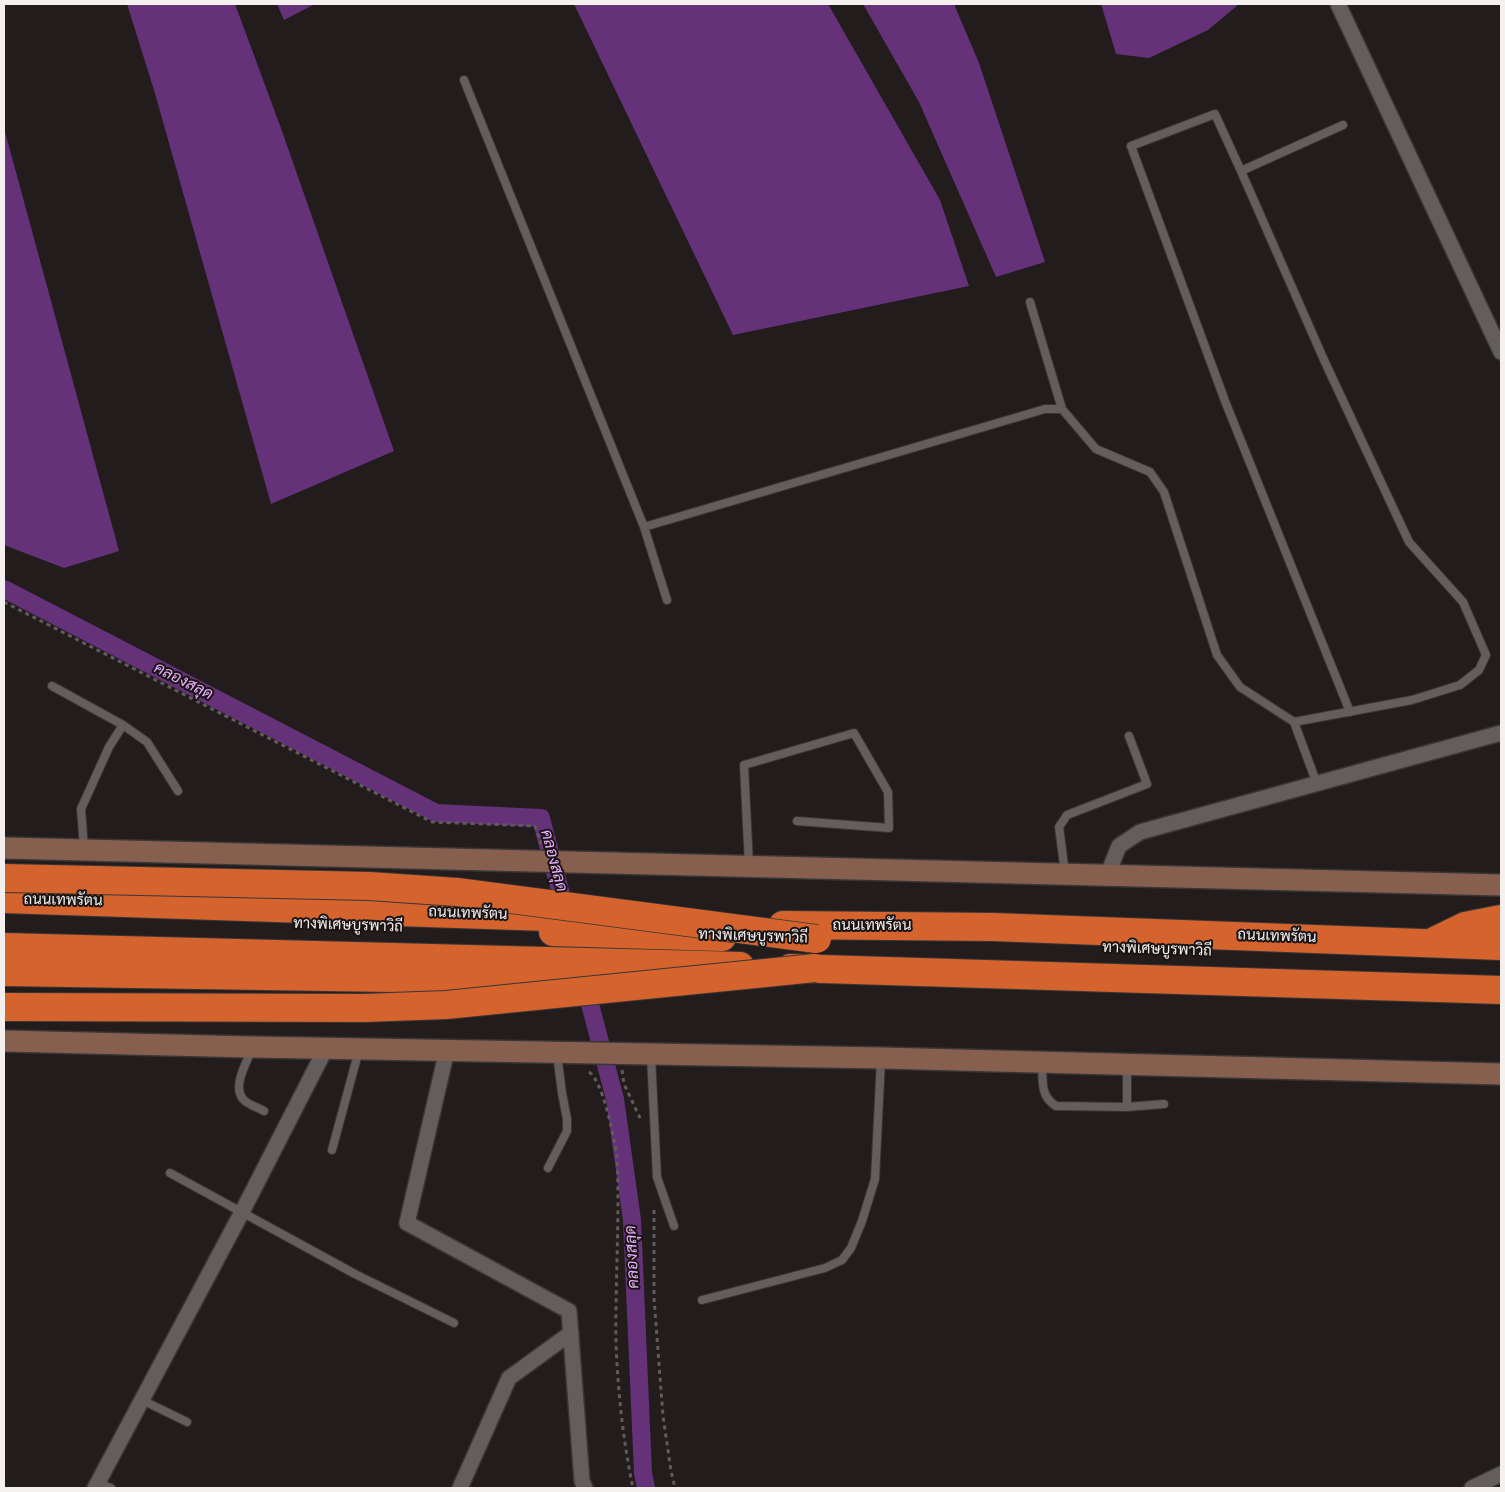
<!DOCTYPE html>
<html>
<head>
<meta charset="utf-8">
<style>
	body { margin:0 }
	#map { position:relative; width:1505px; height:1492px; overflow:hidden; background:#221c1c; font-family:"Nunito Sans",sans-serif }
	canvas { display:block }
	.frame { position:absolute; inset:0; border:5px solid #f4f0f0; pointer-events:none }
</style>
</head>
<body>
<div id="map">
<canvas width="1505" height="1492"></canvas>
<div class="frame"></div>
</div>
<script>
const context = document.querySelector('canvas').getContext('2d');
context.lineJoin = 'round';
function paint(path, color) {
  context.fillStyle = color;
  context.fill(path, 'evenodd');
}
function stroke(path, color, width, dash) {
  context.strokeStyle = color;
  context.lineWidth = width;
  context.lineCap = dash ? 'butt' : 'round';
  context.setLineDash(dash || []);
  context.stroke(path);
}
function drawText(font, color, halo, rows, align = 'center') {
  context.font = font + ' "Nunito Sans",Sarabun,sans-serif';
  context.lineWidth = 4;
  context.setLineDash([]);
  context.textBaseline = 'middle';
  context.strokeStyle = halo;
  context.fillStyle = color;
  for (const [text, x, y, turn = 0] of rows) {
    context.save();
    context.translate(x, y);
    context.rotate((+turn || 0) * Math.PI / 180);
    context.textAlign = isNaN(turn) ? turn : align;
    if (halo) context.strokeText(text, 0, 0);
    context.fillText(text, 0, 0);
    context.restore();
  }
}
const water = new Path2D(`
	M127,4h108l47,127 112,320 -123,53 -117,-414z
	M277,4h38l-31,16z
	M574,4h254l112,196 29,86 -236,49z
	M863,4h91l25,59 66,199 -49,15 -77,-175z
	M1101,4h138l-31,26 -59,28 -33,-4z
	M4,128l115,423 -55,17 -60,-23z`);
const canal = new Path2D(`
	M4,589l432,224 105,5 74,281 17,121 11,253 3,15`);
const path = new Path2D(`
	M4,602l428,220 103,4 6,17 -2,1
	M622,1070l2,14 17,36
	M589,1072c14,9 25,66 28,84 3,62 -2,125 -1,188 2,48 7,97 17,144
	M654,1210v88l9,118 8,55 4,17`);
const lane = new Path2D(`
	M464,80l180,447 401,-118h17l34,40 54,23 14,20 53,163 23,32 54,35 23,62
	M1343,125l-102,46 -26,-57 -84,32 94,255 125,311
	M1241,171l83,189 85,182 54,60 23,53 -7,15 -19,15 -48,15 -118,22
	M1030,302l32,107
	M644,527l23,73
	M52,686l71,39
	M84,848l-3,-39 28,-62 14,-22 24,17 31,49
	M749,865l-5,-100 110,-32 34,59 1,36 -92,-7
	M1065,873l-6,-46 8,-12 80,-31 -18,-48
	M252,1049c-5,13 -20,37 -9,50 5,6 14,8 21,12
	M651,1056l6,121 17,49
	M1042,1064c1,17 -2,32 14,42l71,1 37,-3
	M1127,1107v-41
	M332,1150l27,-100
	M548,1168l19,-37v-12l-5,-26 -5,-39
	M170,1173l185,101 99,49
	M702,1300l123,-32 17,-8 9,-12 11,-27 13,-42 6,-119
	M142,1400l45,22
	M97,1483l14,5`);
const street = new Path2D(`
	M1338,4l163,348
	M1107,876l12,-30 21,-14 361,-99
	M447,1050l-40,173 162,88 13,170 3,7
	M95,1488l147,-276 84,-164
	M460,1488l49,-110 62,-45
	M1472,1488l29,-14`);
const secondary = new Path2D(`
	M4,848l1497,37
	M4,1041l248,6 629,11 620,16`);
const highway = new Path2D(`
	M4,899l574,19
	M783,925l210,2 508,19
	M553,932l169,5
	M1434,941l31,-15 36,-7
	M4,947l736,19
	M790,968l711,22
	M4,972l584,9`);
const highwayBridge = new Path2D(`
	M4,878l365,8 88,6 360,47
	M4,1007l360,1 82,-3 369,-37`);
const streetNames = [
	["ถนนเทพรัตน",63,901,1],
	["ถนนเทพรัตน",468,914,2],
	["ทางพิเศษบูรพาวิถี",348,926,2],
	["ถนนเทพรัตน",872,926],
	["ทางพิเศษบูรพาวิถี",753,937,2],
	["ถนนเทพรัตน",1277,937,2],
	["ทางพิเศษบูรพาวิถี",1157,950,2]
];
const waterNames = [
	["คลองสลุด",183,682,27],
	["คลองสลุด",553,861,75],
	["คลองสลุด",633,1257,-93]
];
paint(water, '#653178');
stroke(canal, '#653178', 18);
stroke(lane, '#3a3636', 10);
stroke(street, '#3a3636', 18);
stroke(secondary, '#3a3636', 24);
stroke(highway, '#3a3636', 30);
stroke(path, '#615c5c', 3, [4, 4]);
stroke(lane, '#645d5d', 8);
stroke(street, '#645d5d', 15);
stroke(secondary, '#865f4f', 21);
stroke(highway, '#d4632e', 28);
stroke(highwayBridge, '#3a3636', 30, []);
stroke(highwayBridge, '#d4632e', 28);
drawText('15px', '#f4f0f0', '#191313', streetNames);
drawText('italic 16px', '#eaafff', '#191313', waterNames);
</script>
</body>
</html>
